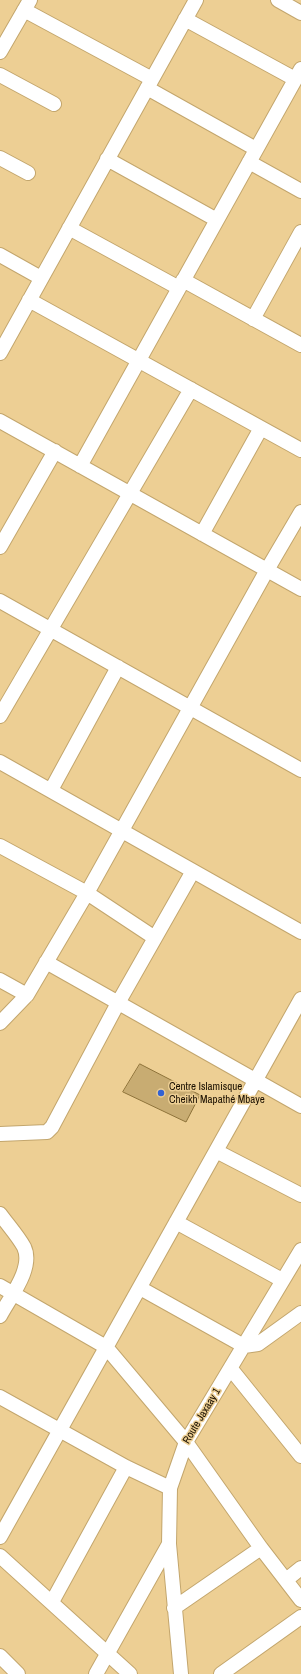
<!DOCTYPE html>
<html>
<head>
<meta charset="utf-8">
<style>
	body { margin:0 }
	canvas { display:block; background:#edcf94 }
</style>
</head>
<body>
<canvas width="301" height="1674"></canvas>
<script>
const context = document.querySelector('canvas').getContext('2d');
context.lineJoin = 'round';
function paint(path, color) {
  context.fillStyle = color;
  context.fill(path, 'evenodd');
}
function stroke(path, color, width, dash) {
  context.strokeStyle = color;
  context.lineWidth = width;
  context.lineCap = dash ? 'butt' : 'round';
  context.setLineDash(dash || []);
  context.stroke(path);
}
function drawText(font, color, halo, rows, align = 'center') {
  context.font = font + ' "Archivo Narrow",sans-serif';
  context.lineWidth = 3;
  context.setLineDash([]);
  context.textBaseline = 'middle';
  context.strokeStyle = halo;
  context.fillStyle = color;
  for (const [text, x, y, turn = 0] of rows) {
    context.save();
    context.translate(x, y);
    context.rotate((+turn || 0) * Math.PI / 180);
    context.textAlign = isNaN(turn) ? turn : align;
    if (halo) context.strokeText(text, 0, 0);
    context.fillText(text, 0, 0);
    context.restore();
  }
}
const building = new Path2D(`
	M140,1064l60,31 -14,27 -63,-30z`);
const minor = new Path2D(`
	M278,0l23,13
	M24,10l128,69
	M185,19l110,60
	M0,52l30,-52
	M0,75l54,29
	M147,88l109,61
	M0,158l28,15
	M107,159l110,61
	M249,162l52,29
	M69,228l110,60
	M0,255l41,23
	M183,280l118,65
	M29,300l272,150
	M253,319l48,-87
	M0,353l196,-353
	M0,421l301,168
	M80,466l221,-397
	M202,534l59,-106
	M0,547l55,-96
	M0,601l301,169
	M0,716l191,-327
	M0,762l301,170
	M51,790l67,-123
	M0,846l87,47 68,45
	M46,962l255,144
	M0,980l27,15
	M0,1023l27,-28 60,-102 180,-323 34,-58
	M0,1134l47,-2 5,-5 66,-124 75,-132
	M216,1151l85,44
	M0,1214c8,11 18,22 24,33 10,21 -14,50 -24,69
	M176,1222l106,58
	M0,1286l106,61 80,95 75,106 40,52
	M140,1288l104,58 14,-2 43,-31
	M231,1369l70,87
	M0,1397l126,70 44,21
	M0,1537l301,-538
	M0,1556l130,118
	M286,1580l15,-12
	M52,1602l74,-135
	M174,1608l87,-60
	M0,1656l18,18
	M96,1674l73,-130
	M181,1674l-12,-130 1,-56 16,-46 115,-192
	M221,1674l80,-57`);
const markers = [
	[161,1093,4,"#3362d2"]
];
const poiNames = [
	["Centre Islamisque",169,1087],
	["Cheikh Mapathé Mbaye",169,1100]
];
const streetNames = [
	["Route Jaxaay 1",202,1416,-59]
];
paint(building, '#c8ac72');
stroke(building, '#8e733a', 1);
stroke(minor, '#c3a66d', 16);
stroke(minor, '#fff', 14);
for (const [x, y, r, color] of markers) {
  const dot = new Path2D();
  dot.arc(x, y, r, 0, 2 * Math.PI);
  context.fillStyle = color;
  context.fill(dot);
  stroke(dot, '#edcf94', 1.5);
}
drawText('11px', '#1b1000', '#edcf94', poiNames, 'left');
drawText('11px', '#1b1000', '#edcf94', streetNames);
</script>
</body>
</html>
